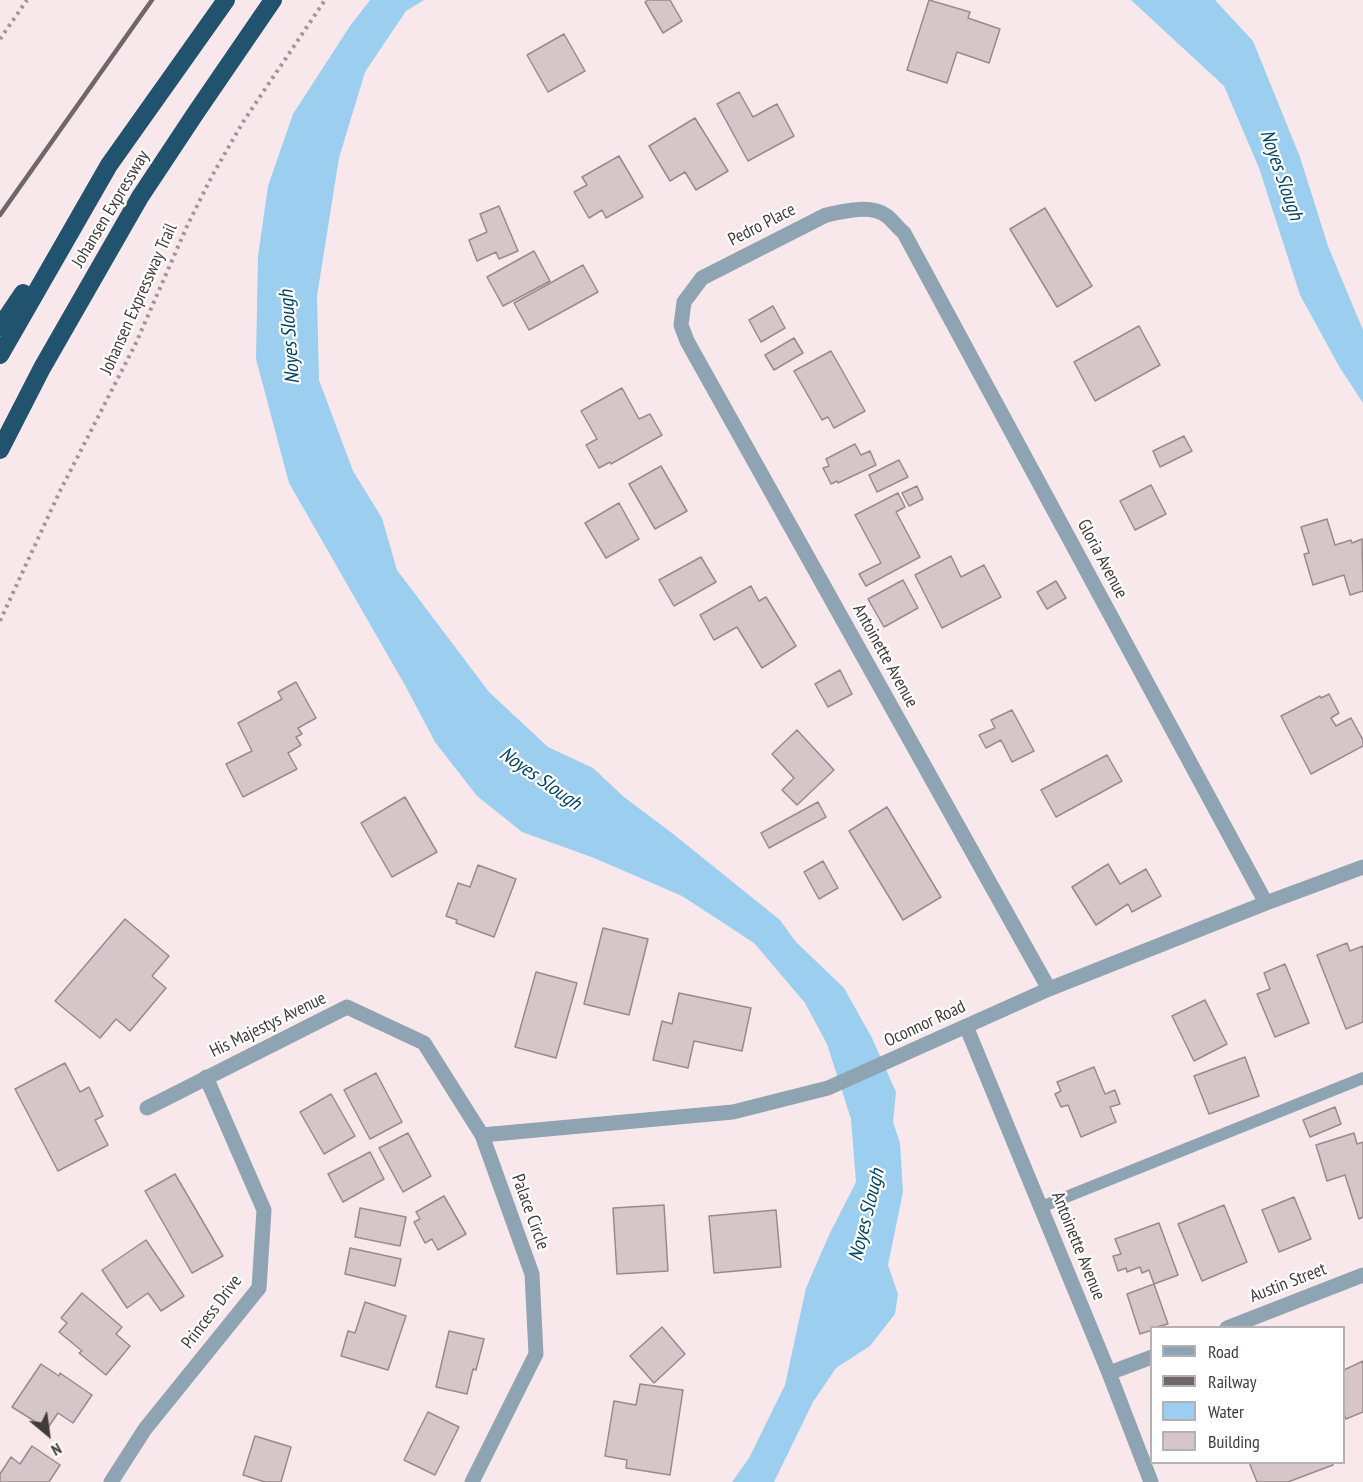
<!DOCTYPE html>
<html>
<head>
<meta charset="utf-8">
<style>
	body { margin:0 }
	#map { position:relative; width:1363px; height:1482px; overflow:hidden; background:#f9e8eb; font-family:"PT Sans Narrow",sans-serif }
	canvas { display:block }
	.legend { position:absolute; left:1150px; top:1326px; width:195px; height:138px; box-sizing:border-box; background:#fff; border:2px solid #b3b1b1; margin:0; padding:8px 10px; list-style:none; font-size:18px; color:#413b3c }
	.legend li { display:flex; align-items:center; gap:12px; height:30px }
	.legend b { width:30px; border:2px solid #b3b1b1 }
	.north { position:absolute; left:18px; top:1404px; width:60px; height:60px; -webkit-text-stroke:4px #fff; paint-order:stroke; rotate:151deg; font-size:16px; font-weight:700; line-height:24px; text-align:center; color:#413b3c }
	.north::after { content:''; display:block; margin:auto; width:21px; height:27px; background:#413b3c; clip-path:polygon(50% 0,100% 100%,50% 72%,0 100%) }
</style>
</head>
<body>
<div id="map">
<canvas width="1363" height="1482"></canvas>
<ul class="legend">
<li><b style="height:8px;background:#8fa4b2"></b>Road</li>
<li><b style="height:8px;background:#706769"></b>Railway</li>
<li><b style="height:16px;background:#9ccfef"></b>Water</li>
<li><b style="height:16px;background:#d7c6c9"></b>Building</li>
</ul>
<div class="north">N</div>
</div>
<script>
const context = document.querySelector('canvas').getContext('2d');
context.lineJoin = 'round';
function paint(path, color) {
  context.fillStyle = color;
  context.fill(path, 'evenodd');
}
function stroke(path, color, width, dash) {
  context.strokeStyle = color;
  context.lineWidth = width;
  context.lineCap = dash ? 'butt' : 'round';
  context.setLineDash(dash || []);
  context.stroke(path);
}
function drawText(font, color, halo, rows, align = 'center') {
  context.font = font + ' "PT Sans Narrow",sans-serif';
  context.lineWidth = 4.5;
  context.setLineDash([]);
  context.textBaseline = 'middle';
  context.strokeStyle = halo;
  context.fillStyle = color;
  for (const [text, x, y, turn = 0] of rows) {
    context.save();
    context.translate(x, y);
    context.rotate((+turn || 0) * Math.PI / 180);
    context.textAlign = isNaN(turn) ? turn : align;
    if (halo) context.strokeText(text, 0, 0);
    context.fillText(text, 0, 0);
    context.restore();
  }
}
const water = new Path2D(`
	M370,0h54l-18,11 -41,61 -26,86 -22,138 2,84 34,91 29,47 15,52 92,122 59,55 45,21 31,29 48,36 108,87 16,22 48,46 28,50 24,54 -3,30 7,21 3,49 -15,73 10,29 -3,20 -25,32 -34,22 -23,34 -39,80h-42l17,-24 36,-73 21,-97 23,-53 27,-53 -5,-63 -24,-75 -22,-41 -51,-60 -72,-47 -88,-38 -72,-26 -45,-36 -42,-54 -29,-55 -117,-204 -33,-124 2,-103 10,-70 25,-72 57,-88z
	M1131,0h84l38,41 47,116 28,89 35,84v73l-23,-35 -40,-73 -41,-127 -35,-82z`);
const building = new Path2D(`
	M648,0h22l12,21 -19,12 -18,-31z
	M929,0l41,12 -2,6 32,11 -11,34 -32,-11 -10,31 -40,-13z
	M564,34l21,37 -37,21 -21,-37z
	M739,92l14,25 24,-13 17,32 -46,25 -31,-57z
	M695,118l33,53 -32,19 -11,-18 -15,9 -21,-35z
	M619,156l24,41 -37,21 -4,-8 -13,8 -15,-26 13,-7 -5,-8z
	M499,206l19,45 -19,8 -3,-7 -19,9 -8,-21 18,-8 -7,-18z
	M1045,208l47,78 -35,21 -47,-78z
	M534,251l16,30 -47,25 -16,-29z
	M583,265l15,27 -69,38 -15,-27z
	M773,306l12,22 -24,14 -12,-22z
	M1139,326l21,39 -65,36 -21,-39z
	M794,338l9,15 -29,17 -9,-15z
	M831,351l34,60 -31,17 -6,-11 -6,3 -28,-49z
	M622,388l17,31 11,-5 12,21 -51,29 -1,-2 -11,6 -13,-23 11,-6 -16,-28z
	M1184,436l8,15 -32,16 -7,-16z
	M855,444l6,11 9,-4 6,14 -38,18 -1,-2 -6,3 -8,-16 6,-2 -3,-7z
	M899,460l9,17 -31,15 -8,-17z
	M661,466l26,45 -32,18 -26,-45z
	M1151,485l15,29 -31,16 -15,-29z
	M917,486l6,13 -14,7 -7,-13z
	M898,493l7,14 -9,5 24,45 -54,29 -7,-12 22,-11 -26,-48z
	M619,503l20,36 -33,19 -21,-35z
	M1327,519l8,26 16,-5 1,3 10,-4 1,52 -13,4 -6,-20 -31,10 -9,-31 5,-1 -8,-26z
	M951,556l10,21 23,-12 17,32 -59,31 -27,-53z
	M701,557l15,25 -42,24 -15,-26z
	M903,580l15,28 -34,19 -16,-28z
	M1056,581l10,17 -19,11 -10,-17z
	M751,586l8,15 7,-4 30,49 -34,22 -25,-41 -23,13 -14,-25z
	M840,670l12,24 -24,13 -13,-23z
	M296,682l20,36 -18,10 4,6 -6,3 5,8 -13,8 9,16 -54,28 -17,-33 26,-13 -14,-28 44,-24 -4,-7z
	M1329,694l10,19 -8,5 5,8 15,-8 12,22v6l-52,28 -30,-58 39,-20 1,2z
	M1012,710l22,41 -22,11 -11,-22 -15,8 -7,-13 16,-7 -4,-8z
	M797,730l37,40 -37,35 -15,-15 12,-12 -22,-24z
	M1107,755l15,26 -66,36 -15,-27z
	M405,797l32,55 -45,25 -31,-54z
	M818,802l8,15 -57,31 -8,-15z
	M887,807l54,90 -38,23 -54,-89z
	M823,861l15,27 -19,11 -15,-27z
	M1108,864l12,20 26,-15 15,27 -29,16 -4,-8 -32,21 -24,-38z
	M478,865l38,14 -22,58 -38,-14 1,-3 -11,-4 12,-33 12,4z
	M125,919l44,37 -17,20 14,12 -36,43 -14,-12 -16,19 -45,-37z
	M603,928l45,11 -19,76 -45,-11z
	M1347,943l3,8 13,-5v76l-17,7 -29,-74z
	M1285,964l24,59 -34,14 -18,-43 13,-5 -6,-16z
	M536,972l41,11 -21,75 -41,-11z
	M679,993l72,15 -9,43 -48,-10 -6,27 -35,-8 9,-39 10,3z
	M1205,1000l22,44 -33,17 -22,-45z
	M1245,1057l14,39 -50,18 -15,-38z
	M65,1063l15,29 9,-5 14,29 -8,4 13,25 -50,26 -43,-82z
	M1094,1067l11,27 10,-4 5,14 -10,3 6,15 -35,15 -13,-32 -7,2 -6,-13 6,-3 -4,-9z
	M376,1073l26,49 -32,17 -26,-49z
	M331,1094l24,42 -31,18 -24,-42z
	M1335,1107l6,17 -31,13 -7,-17z
	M408,1133l23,43 -28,16 -24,-44z
	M1354,1133l3,11 6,-2v75l-4,2 -14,-44 -18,6 -11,-36z
	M370,1152l14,27 -41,23 -15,-28z
	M175,1174l48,82 -31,17 -47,-82z
	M444,1196l22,38 -28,16 -6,-11 -7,4 -11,-21 6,-3 -4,-7z
	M1294,1197l17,42 -32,13 -17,-42z
	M664,1205l4,66 -51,3 -4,-66z
	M1224,1205l23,57 -45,19 -24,-57z
	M360,1208l46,9 -6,29 -45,-9z
	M776,1210l5,57 -67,6 -5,-57z
	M1159,1223l19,52 -24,9 -5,-14 -7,3 -2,-6 -13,5 -1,-4 -8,3 -5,-15 8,-2 -6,-15z
	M146,1240l38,56 -23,15 -13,-18 -21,15 -25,-38z
	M350,1248l51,11 -6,27 -50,-12z
	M1154,1284l14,40 -16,4v2l-12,4 -13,-40z
	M82,1293l40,34 -6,7 14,12 -24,29 -27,-22 3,-2 -23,-19 8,-9 -6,-5z
	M365,1302l41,14 -18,54 -47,-14 7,-25 7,2z
	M662,1327l23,27 -31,29 -24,-27z
	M449,1331l35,8 -8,31 -3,-1 -6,25 -31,-7z
	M1363,1361v51l-17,7 -2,-5v-44z
	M41,1364l18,12 1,-3 32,22 -19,28 -15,-10 -11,16 -35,-22z
	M640,1384l43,6 -13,85 -44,-7 1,-8 -22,-4 9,-55 22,4z
	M428,1412l31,15 -24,48 -31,-15z
	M255,1436l36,11 -10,35h-16l-22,-7z
	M32,1446l28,19 -11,17h-49v-8l11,-17 9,7z
	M1249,1462h83l1,3 -45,17h-31z`);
const path = new Path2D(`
	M0,39l27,-39
	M0,621l59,-128 77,-150 52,-119 24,-48 31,-54 82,-122`);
const lane = new Path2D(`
	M1041,1207l322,-129`);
const street = new Path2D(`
	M1049,989l-362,-648 -6,-16 3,-23 18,-24 124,-63c18,-4 45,-11 61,1 6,5 11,12 17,17l362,670
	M966,1026l143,347 42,109
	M147,1108l200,-101 77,36 58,92 50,139 4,80 -64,128
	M482,1135l251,-23 95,-24 221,-99 217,-86 97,-36
	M1227,1328l136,-53
	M1109,1373l43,-16
	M111,1482l34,-53 114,-141 5,-78 -58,-133`);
const highway = new Path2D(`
	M0,327l23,-34
	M0,355l109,-190 117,-165
	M0,450l42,-82 98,-171 55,-83 78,-114`);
const rail = new Path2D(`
	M0,215l152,-215`);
const streetNames = [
	["Johansen Expressway",111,209,-59],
	["Pedro Place",762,225,-27],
	["Johansen Expressway Trail",139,299,-66],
	["Gloria Avenue",1102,559,62],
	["Antoinette Avenue",885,656,61],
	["Oconnor Road",925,1024,-25],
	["His Majestys Avenue",268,1025,-26],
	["Palace Circle",530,1212,70],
	["Antoinette Avenue",1078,1246,68],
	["Austin Street",1288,1283,-21],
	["Princess Drive",212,1312,-53]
];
const waterNames = [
	["Noyes Slough",1281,175,71],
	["Noyes Slough",290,337,-94],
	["Noyes Slough",540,779,35],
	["Noyes Slough",867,1215,-76]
];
paint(water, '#9ccfef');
paint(building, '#d7c6c9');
stroke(building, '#9a8a8d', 1.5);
stroke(path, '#a19597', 4, [3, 4.5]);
stroke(lane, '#8fa4b2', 12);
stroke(street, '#8fa4b2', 15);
stroke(highway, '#21526e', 18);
stroke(rail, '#706769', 4.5);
drawText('18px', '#413b3c', '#fff', streetNames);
drawText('italic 20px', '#024564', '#fff', waterNames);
</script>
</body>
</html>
